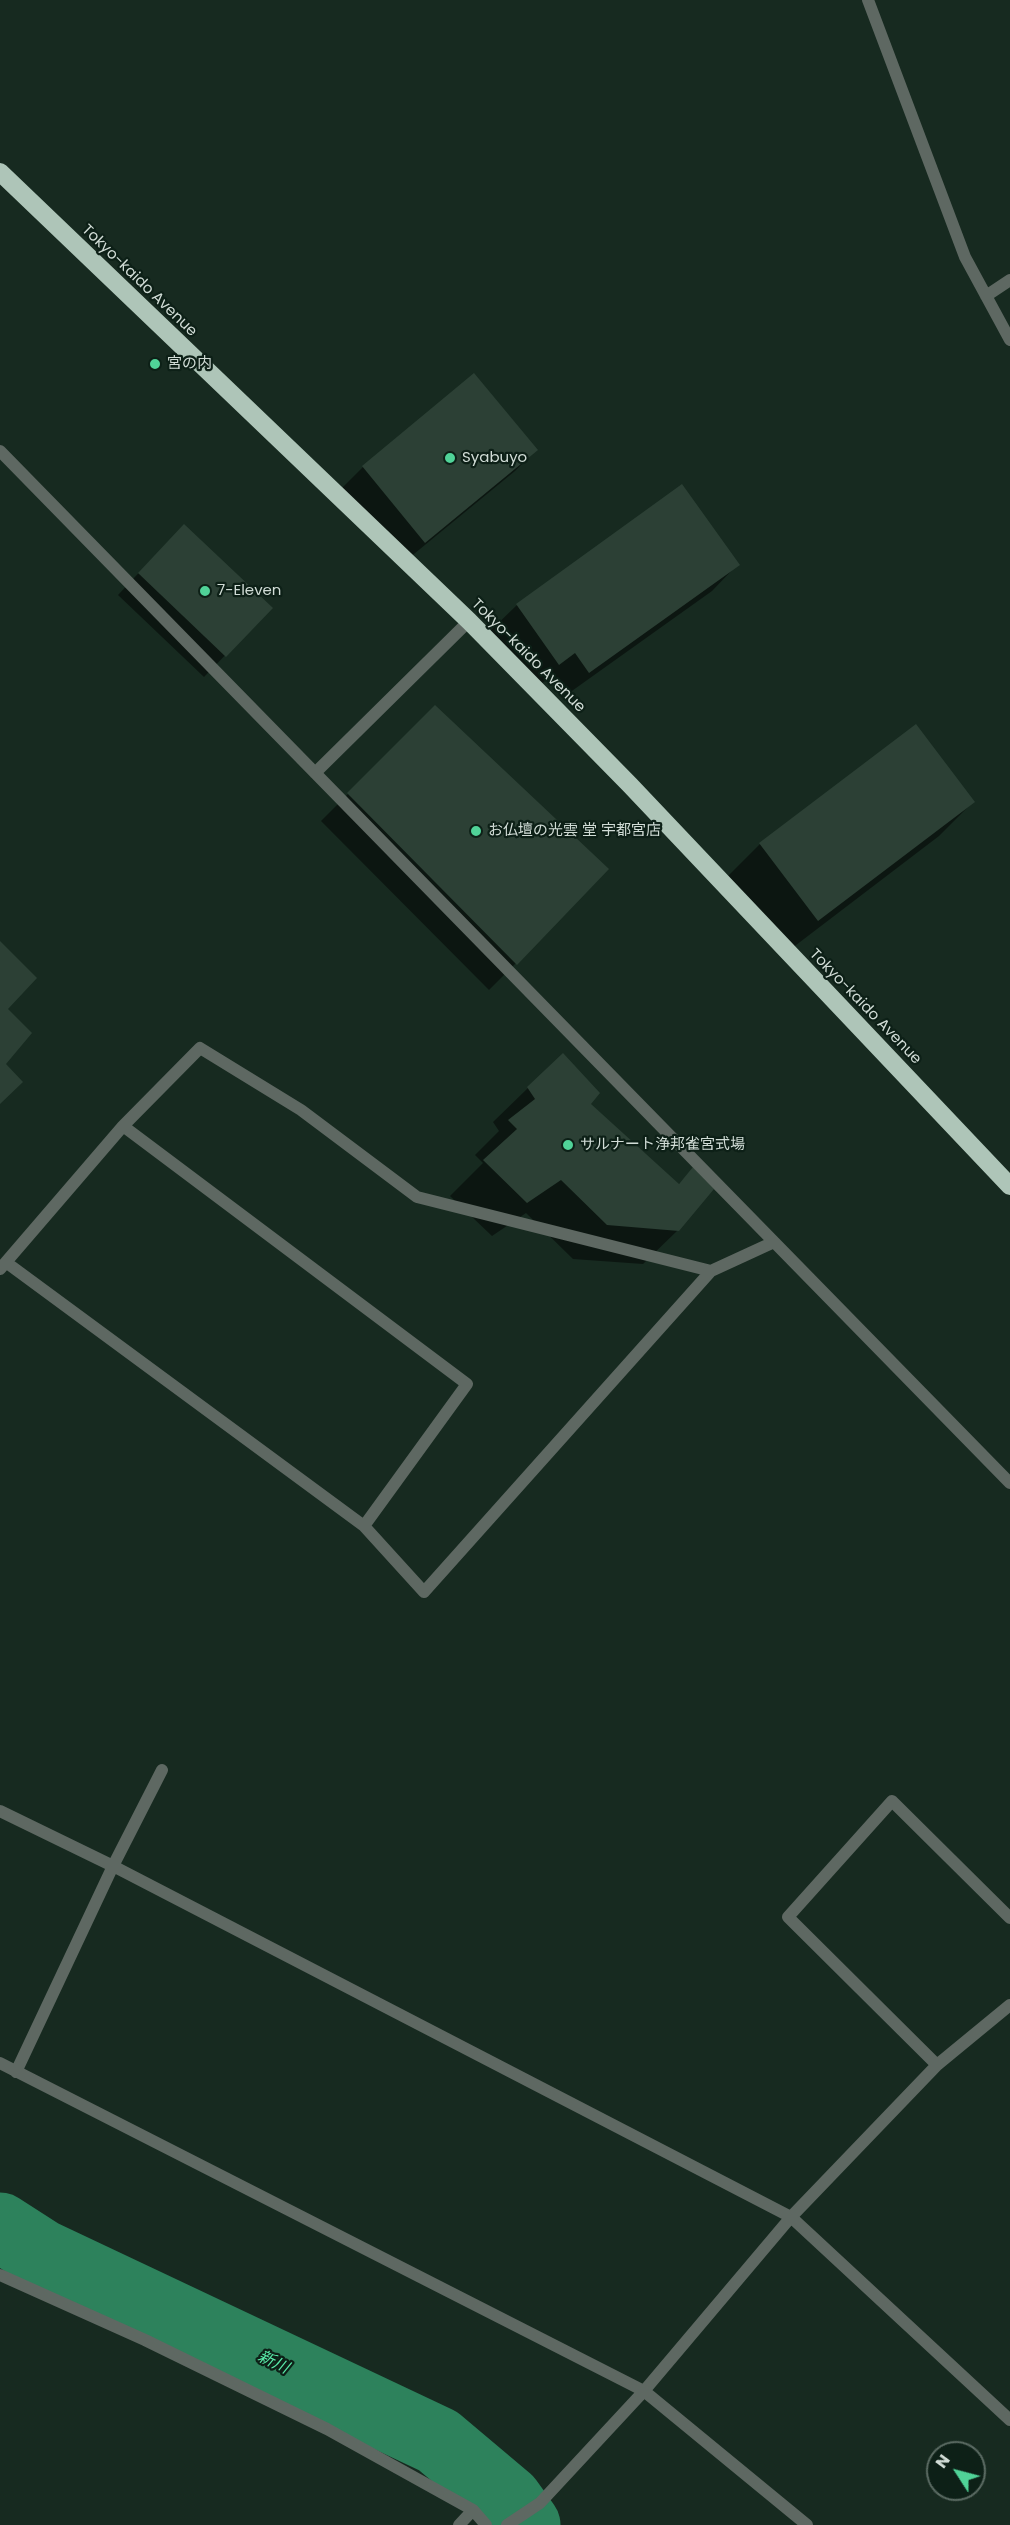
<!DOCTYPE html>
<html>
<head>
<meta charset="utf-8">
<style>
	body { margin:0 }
	#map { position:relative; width:1010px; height:2525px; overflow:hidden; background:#172a20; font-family:Poppins,sans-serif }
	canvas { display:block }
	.north { position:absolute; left:926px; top:2441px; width:60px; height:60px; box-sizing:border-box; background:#0d2017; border:2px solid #5b6b63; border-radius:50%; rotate:306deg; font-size:16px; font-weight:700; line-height:24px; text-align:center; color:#d1dcd6 }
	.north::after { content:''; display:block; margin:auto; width:21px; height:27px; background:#50d398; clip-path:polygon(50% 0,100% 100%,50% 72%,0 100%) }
</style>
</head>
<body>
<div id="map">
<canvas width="1010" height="2525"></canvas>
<div class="north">N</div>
</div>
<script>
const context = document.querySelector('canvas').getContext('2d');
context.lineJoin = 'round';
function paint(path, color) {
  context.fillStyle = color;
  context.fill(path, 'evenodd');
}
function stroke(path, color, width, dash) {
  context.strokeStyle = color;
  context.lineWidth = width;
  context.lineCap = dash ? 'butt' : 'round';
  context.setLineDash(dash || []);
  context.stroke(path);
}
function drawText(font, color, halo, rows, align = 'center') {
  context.font = font + ' Poppins,"Noto Sans JP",sans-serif';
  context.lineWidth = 4.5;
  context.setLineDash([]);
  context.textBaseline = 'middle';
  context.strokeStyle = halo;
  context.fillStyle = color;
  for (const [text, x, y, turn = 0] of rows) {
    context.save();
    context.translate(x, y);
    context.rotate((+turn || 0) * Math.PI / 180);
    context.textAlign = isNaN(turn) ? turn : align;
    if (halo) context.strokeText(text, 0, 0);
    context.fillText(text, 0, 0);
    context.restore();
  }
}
const shadow = new Path2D(`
	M474,375l62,75 -21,21 -112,92 -61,-75 21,-21z
	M163,547l108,61 -67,69 -86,-82z
	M738,564l-26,27 -150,107 -14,-19 -16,11 -42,-59 27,-26z
	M435,707l81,256 -27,27 -168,-169z
	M916,726l57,76 -34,34 -156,119 -58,-76 35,-35z
	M528,1088l61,16 89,81 15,-16 -15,61 -35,34 -70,-5 -47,-46 -34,23 -42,-40 33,-33 -8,-8 24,-24 -6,-9z`);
const river = new Path2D(`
	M0,2227l42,27 396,187 70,59 18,25`);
const building = new Path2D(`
	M474,373l64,77 -113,93 -63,-77z
	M682,484l58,81 -151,108 -14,-20 -16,12 -43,-61z
	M184,524l89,84 -47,49 -88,-84z
	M435,705l174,164 -92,96 -170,-172z
	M916,724l59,78 -157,119 -59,-78z
	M0,941l37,37 -29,31 24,24 -26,31 17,18 -23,22z
	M563,1053l37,40 -9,11 88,80 14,-17 21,22 -35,42 -72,-6 -46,-45 -34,23 -44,-43 34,-31 -9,-9 27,-21 -8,-12z`);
const street = new Path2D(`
	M868,0l97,257 45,83
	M986,296l24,-16
	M0,451l1010,1032
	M315,773l154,-152
	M123,1126l344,258 -103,142
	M7,1263l357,263 60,66 287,-321
	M0,1269l123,-143 77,-78 101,62 116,87 294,74 63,-29
	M0,1811l113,55 678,351 219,203
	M0,2063l644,328 163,134
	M937,2065l-149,-148 104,-116 118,117
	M16,2072l97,-206 49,-96
	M0,2275l145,65 182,89 146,81 13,15
	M459,2525l14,-15
	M507,2525l33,-22 104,-112 147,-174 146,-152 73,-60`);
const highway = new Path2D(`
	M0,172l469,449 161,164 380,401`);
const markers = [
	[155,364,6,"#50d398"],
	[450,458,6,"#50d398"],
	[205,591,6,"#50d398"],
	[476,831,6,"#50d398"],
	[568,1145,6,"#50d398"]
];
const streetNames = [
	["Tokyo-kaido Avenue",139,281,44],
	["Tokyo-kaido Avenue",528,656,45],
	["Tokyo-kaido Avenue",865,1007,46]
];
const poiNames = [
	["宮の内",167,364],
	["Syabuyo",462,458],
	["7-Eleven",217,591],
	["お仏壇の光雲 堂 宇都宮店",488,831],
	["サルナート浄邦雀宮式場",580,1145]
];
const waterNames = [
	["新川",273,2363,25]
];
paint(shadow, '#0007');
stroke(river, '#2d825c', 69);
paint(building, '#2c4035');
stroke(street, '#5e6862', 12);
stroke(highway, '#aec5b8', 18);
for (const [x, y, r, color] of markers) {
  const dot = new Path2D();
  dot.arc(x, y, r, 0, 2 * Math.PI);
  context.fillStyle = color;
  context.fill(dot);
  stroke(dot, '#0d2017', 2);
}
drawText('15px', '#d1dcd6', '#0d2017', streetNames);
drawText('15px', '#d1dcd6', '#0d2017', poiNames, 'left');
drawText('italic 16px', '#59eaa9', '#0d2017', waterNames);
</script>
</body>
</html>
